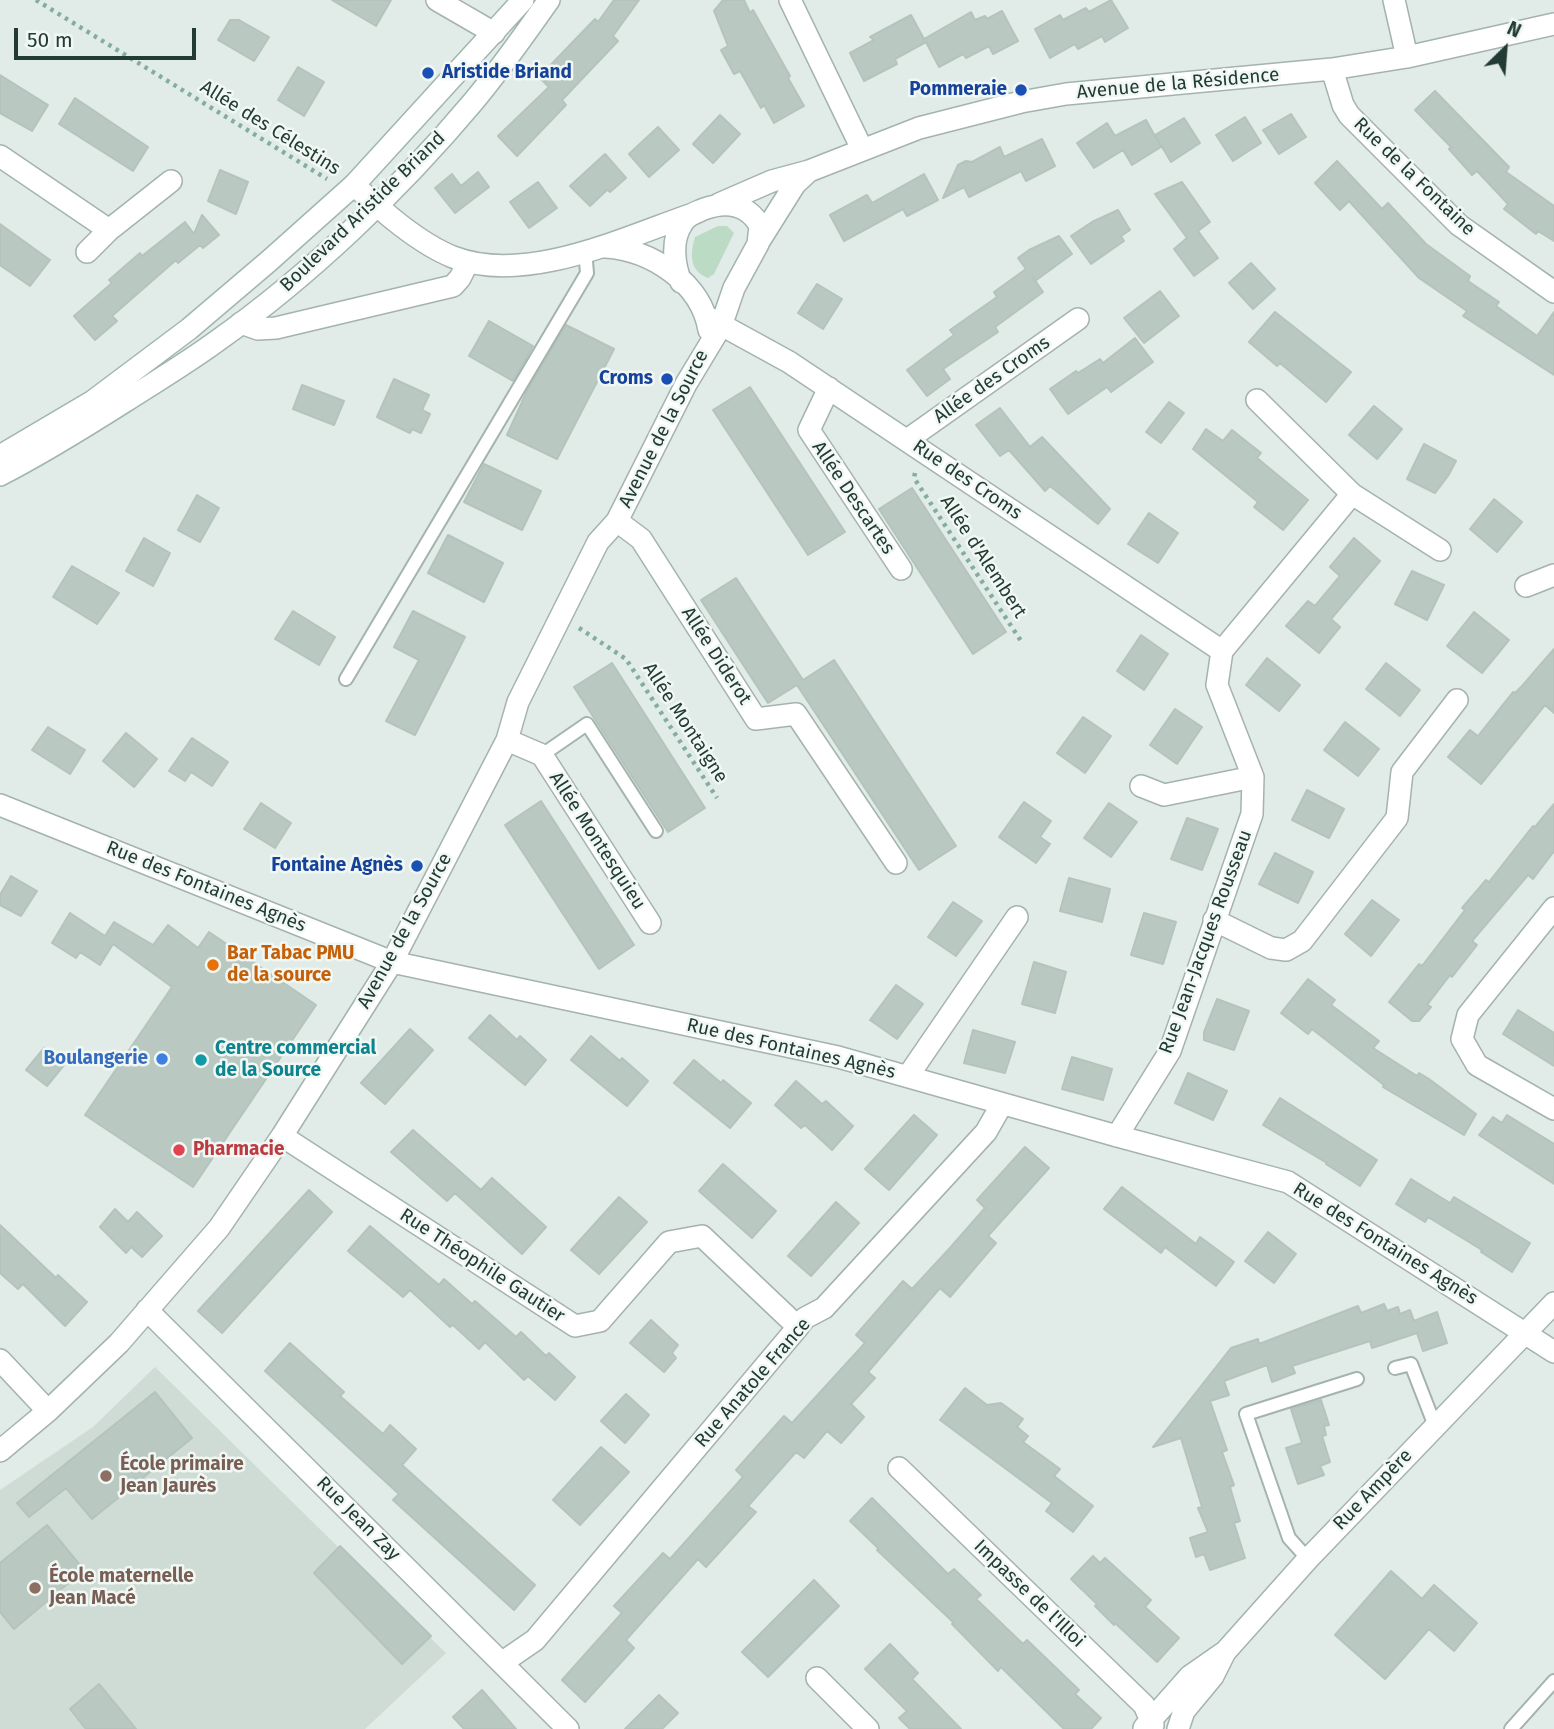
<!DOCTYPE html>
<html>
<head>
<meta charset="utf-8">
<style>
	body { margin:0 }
	#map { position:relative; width:1554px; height:1729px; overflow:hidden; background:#e1ebe7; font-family:"Fira Sans",sans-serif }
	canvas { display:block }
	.north { position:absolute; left:1470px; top:14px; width:70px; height:70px; -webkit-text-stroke:5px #f1f8f4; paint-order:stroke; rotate:25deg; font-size:19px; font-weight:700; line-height:28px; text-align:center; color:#223b34 }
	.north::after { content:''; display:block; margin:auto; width:24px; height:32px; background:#223b34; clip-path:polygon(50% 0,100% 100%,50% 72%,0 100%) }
	.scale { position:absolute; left:14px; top:28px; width:182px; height:32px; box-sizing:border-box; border:4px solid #223b34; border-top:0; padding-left:9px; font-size:21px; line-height:24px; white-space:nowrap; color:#223b34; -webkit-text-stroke:5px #f1f8f4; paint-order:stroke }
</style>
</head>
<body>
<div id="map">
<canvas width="1554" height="1729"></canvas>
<div class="north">N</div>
<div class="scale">50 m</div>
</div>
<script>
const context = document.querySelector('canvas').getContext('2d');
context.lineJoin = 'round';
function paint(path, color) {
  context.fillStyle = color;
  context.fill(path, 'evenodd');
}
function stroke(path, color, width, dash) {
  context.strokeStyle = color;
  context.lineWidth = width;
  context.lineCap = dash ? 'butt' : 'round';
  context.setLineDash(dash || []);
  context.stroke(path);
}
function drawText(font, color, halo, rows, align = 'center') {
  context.font = font + ' "Fira Sans",sans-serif';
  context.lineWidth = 5;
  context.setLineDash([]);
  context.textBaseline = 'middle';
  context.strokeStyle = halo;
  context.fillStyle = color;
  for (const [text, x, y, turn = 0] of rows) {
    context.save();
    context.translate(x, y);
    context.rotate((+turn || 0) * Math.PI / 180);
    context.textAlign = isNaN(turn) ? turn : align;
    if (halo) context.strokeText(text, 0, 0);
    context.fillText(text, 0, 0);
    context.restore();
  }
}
const built = new Path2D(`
	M155,1367l291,286 -81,76h-365v-239l93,-63z`);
const green = new Path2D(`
	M718,226h9l7,7 -20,41 -6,4c-19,-7 -18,-24 -13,-41z`);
const building = new Path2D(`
	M332,0h59l-15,26z
	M614,0h25l-26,36 5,5 -56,59 4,5 -49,51 -19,-20 51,-49 -10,-10 56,-58 3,3z
	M723,0h21l6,13 3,-3 37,66 -2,2 16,28 -30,17 -10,-18 -3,3 -21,-37 -6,3 -13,-24 7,-4 -14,-35z
	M1111,0l17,28 -23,14 -3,-6 -24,13 -3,-5 -25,14 -15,-29 25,-14 3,5 23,-12 3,4z
	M1002,11l16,30 -25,13 -4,-8 -23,12 -3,-4 -24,13 -13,-25 -31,17 2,5 -33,17 -14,-28 24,-13 -4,-3 41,-22 13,24 47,-27 4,8 10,-4 2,3z
	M230,20h9l30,17 -15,24 -36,-21z
	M298,67l26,15 -20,34 -26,-16z
	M0,75l48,30 -16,26 -32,-18z
	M1435,91l74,76 -3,5 48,34v35l-16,-10 -2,3 -32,-25 4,-5 -31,-33 -5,4 -23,-26 2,-2 -36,-37z
	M75,98l73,49 -15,24 -74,-47z
	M1291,114l15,23 -27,17 -16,-24z
	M720,115l20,19 -27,29 -20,-19z
	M1245,117l16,26 -28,18 -17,-26z
	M1184,118l16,25 -29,19 -16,-27z
	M1146,120l15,27 -29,18 -9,-15 -29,18 -17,-25 30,-20 8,13z
	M658,127l21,23 -30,27 -20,-23z
	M1042,139l13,27 -29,15 -5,-10 -52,26 -5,-10 -21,11 15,-33 8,-4 6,1 28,-15 4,10z
	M605,154l21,24 -16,14 -3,-2 -17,16 -20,-20z
	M1337,161l45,48 6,-6 38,41 44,32 -2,5 31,21 -3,4 41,30 17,-24v63l-91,-59 4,-5 -48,-33 -70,-77 -9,9 -25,-27z
	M220,170l28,12 -12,32 -28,-13z
	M478,172l11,15 -34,26 -20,-25 17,-14 9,12z
	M924,174l14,26 -31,16 -4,-7 -59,32 -14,-26 37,-20 5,8z
	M538,182l19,26 -28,20 -19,-26z
	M1182,182l28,40 -12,9 20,27 -24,18 -20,-27 13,-11 -32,-44z
	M1118,210l12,20 -9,6 3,5 -33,23 -20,-28 21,-14z
	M202,215l17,20 -16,13 -3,-3 -22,18 -2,-3 -64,56 5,5 -22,19 -21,-24 38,-33 -3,-3 31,-27 2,3 43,-34 9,12z
	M0,224l50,36 -20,26 -30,-21z
	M1059,236l13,18 -37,27 -3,-5 11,16 -48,35 3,5 -55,37 7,10 -23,17 -20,-26 47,-35 -4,-5 47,-33 -3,-5 32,-23 -8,-11 11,-8z
	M1251,263l24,26 -22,20 -24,-26z
	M817,284l25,15 -19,30 -25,-16z
	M1160,291l19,25 -35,27 -20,-25z
	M1275,312l76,60 -25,30 -46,-39 -3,3 -28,-24z
	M489,321l44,25 -20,35 -44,-25z
	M566,325l48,24 -57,110 -50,-24 20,-44z
	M1135,338l18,24 -42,30 -4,-5 -39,27 -18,-25 26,-18 2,2 22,-14 3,4z
	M394,379l35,16 -7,15 8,4 -9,19 -9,-4 -2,4 -33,-16z
	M302,385l42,16 -10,24 -41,-16z
	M750,387l95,145 -37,23 -95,-145z
	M1169,402l15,11 -23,30 -15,-11z
	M1374,406l28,23 -25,30 -28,-24z
	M1000,408l30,39 12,-10 68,72 -12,15 -48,-38 -5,5 -36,-41 -9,6 -24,-31z
	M1206,429l17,12 9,-11 29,23 -4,5 51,42 -25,30 -29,-23 4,-5 -65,-53z
	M1424,444l32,17 -8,15 -13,17 -28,-14z
	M484,464l57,27 -19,39 -58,-28z
	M912,488l94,144 -33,22 -94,-145z
	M197,495l22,13 -19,34 -22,-12z
	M1494,499l28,23 -25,30 -27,-23z
	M1149,513l29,20 -20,30 -30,-19z
	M448,535l55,28 -19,39 -56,-29z
	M144,538l26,15 -17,33 -27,-15z
	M1354,538l26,23 -49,58 9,8 -21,26 -33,-27 22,-25 7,5 25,-30 -10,-9z
	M72,566l47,27 -22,31 -44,-27z
	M1412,571l32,14 -17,35 -32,-16z
	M736,578l67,102 31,-20 122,186 -37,24 -122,-185 -29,18 -67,-103z
	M293,611l42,26 -16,28 -44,-26z
	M413,611l52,26 -50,98 -29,-14 33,-61 -25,-13z
	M1474,612l35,28 -27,33 -35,-27z
	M1141,635l27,19 -24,36 -27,-19z
	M1554,649v64l-9,-8 -64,79 -33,-27 22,-27 8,6 35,-44 2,1 7,-7z
	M1267,658l33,27 -21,26 -33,-26z
	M612,663l93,145 -37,24 -94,-145z
	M1386,663l34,27 -20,26 -34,-27z
	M1175,709l27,18 -25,37 -27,-19z
	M1083,717l28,19 -26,37 -28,-20z
	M1345,722l34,27 -21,27 -34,-26z
	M48,727l37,23 -15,24 -38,-24z
	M126,733l31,26 -23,28 -31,-26z
	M192,738l36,24 -16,24 -21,-14 -6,9 -16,-10z
	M1307,790l37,19 -15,29 -37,-18z
	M541,801l93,144 -35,24 -94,-144z
	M1024,802l27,19 -11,16 10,7 -14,19 -37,-26z
	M261,803l30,20 -16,25 -31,-19z
	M1109,803l28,19 -26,35 -27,-19z
	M1554,804v47l-21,28 -5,-4 -56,66 5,4 -25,32 -2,-2 -23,30 4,2 -12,14h-7l-23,-19 30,-38 3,2 43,-56 -3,-2 24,-28 3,2 44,-56 2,1z
	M1187,818l31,11 -16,41 -31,-11z
	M1275,853l38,19 -15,31 -39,-19z
	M11,876l26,15 -16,25 -21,-11v-10z
	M1069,878l41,11 -8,33 -42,-11z
	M1372,900l27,20 -28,36 -26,-22z
	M953,902l29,19 -26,35 -28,-19z
	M70,913l35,23 9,-14 39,23 15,-20 30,23 11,-16 107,73 -123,182 -108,-72 87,-128 -59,-43 -13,21 -20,-13 -4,6 -24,-15z
	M1144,913l32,9 -13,42 -32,-9z
	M1034,962l32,10 -11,41 -33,-9z
	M1308,979l27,21 -4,5 48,36 -6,7 44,28 2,-3 10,6 47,35 -12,21 -81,-48 1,-2 -72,-56 -4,5 -27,-21z
	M896,985l27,19 -26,35 -27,-19z
	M1217,999l32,12 -15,39 -30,-10v-8z
	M1518,1010l36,23v33l-51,-32z
	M490,1015l27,25 3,-4 26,24 -21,25 -56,-47z
	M410,1029l23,21 -48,54 -24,-21z
	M973,1030l42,12 -10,31 -41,-10z
	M591,1036l29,25 2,-3 26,23 -21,25 -56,-46z
	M44,1048l20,17 -17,21 -21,-16z
	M1072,1057l40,12 -9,31 -41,-11z
	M694,1060l27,23 2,-3 28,23 -21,25 -56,-45z
	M1188,1073l39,18 -14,29 -38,-17z
	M796,1081l26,23 4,-3 27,25 -21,24 -27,-25 -4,3 -26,-23z
	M1280,1098l97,62 -17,26 -34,-22 1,-1 -64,-38z
	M914,1115l23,20 -48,55 -24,-21z
	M1507,1115l47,29v40l-75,-49 14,-18 9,6z
	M413,1130l68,60 11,-12 54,49 -24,27 -67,-61 -8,8 -56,-49z
	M1025,1147l24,21 -61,68 8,7 -46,54 -10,-9 -72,84 7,6 -24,26 13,13 -23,26 -14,-12 -23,27 -8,-6 -48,54 8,6 -50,55 -8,-8 -72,81 8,8 -49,54 -23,-22 60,-67 -8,-7 49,-53 7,6 73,-82 -7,-7 48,-54 8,7 73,-80 -9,-8 47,-54 9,8 37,-40 36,-41 -8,-8z
	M723,1164l53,47 -24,27 -53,-47z
	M1411,1179l39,24 4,-6 76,46 -18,29 -31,-20 1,-2 -54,-33 -3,5 -29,-18z
	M1122,1187l74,57 4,-7 34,25 -18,24 -51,-39 -4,6 -57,-44z
	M309,1190l23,22 -110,121 -24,-22z
	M619,1197l28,25 -48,52 -28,-24z
	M836,1202l23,21 -48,53 -23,-20z
	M115,1209l13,13 9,-10 25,24 -20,21 -11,-10 -5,6 -26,-26z
	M0,1225l56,53 2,-3 29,27 -22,24 -42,-42 -5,5 -18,-16z
	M370,1226l69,59 5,-6 28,25 3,-3 41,36 5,-5 25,24 3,-3 26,24 -20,23 -27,-24 -4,4 -39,-38 -6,7 -26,-24 -3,2 -40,-37 -7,7 -55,-46z
	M1268,1232l28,22 -22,29 -29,-22z
	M1384,1304l3,7 11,-4 2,7 10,-4 4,11 23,-9 10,31 -24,8 -6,-18 -45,15 -2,-7 -78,25 3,7 -23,9 -5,-17 -43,16 5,14 -19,6 17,49 -5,2 12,33 -4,2 10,34 -6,2 11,35 -35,12 -6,-16 -8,3 -6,-19 18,-6 -10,-24 4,-1 -21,-69 -28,9 78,-99 27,-9 1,5 99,-38 3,7z
	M651,1320l27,25 -6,8 4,5 -12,14 -34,-29z
	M290,1343l54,49 -4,4 43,38 7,-9 26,24 -14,16 133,120 -21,25 -121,-110 6,-6 -134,-123z
	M965,1388l22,17 14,-2 22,16 -6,8 11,9 -5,6 37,27 -6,7 39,30 -20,26 -27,-21 6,-8 -112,-83z
	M155,1392l37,46 -100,81 -26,-31 -37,29 -12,-14z
	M626,1394l23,21 -24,28 -24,-22z
	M1321,1400l8,25 -5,1 2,9 -4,1 8,26 -10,4 4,9 -26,9 -12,-36 16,-5 -11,-34z
	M601,1447l28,25 -49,53 -27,-25z
	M872,1498l76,76 6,-5 27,26 -5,4 47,45 4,-4 52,50 -4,4 26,24 -10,11h-27l-63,-62 -3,4 -46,-47 2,-1 -77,-73 2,-1 -29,-28z
	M47,1525l37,45 -70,59 -14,-17v-49z
	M340,1546l91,90 -29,28 -88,-91z
	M1093,1556l7,7 5,-5 46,42 -6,7 34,31 -22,24 -42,-39 -1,2 -19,-19 2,-2 -26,-25z
	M1391,1571l31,28 12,-14 43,38 -23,28 -25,-22 -44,50 -50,-44z
	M814,1580l25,26 -71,71 -26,-25z
	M890,1644l28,29 -6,6 49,50h-51l-11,-11 8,-7 -42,-42z
	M99,1684l37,45h-50l-16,-20z
	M482,1690l34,39h-52l-11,-12z
	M659,1695l19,18 -16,16h-37z`);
const path = new Path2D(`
	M36,0l291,179
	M915,473l-1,5 107,163
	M579,628l47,31 91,139`);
const lane = new Path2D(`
	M346,679l241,-406 -2,-23
	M542,755l45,-31 69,107
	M1395,1368l16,-4 24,62
	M1308,1559l-19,-21 -43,-124 111,-35
	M1511,1729l43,-48`);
const street = new Path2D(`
	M437,0l57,33
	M790,0l72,149
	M1394,0l13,57
	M1332,69l11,36 6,10 110,110 95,67
	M0,156l109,74
	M354,185c27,25 64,58 99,72 72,28 168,-18 237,-42
	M719,204l53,-23 37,-10 110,-43 102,-26 45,-8 266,-25 75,-12 147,-33
	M758,243l37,-59 14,-13
	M606,247c45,3 95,35 103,83
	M87,252l22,-22 62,-49
	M707,317l82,45 433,289
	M241,323l17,6 18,-1 177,-42 7,-8 8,-16
	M829,388l-20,42 92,139
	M1257,400l95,94
	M907,440l171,-121
	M617,521l24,18 115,180 40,-5 100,149
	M1526,586l28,-11
	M507,740l35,15 108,168
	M1141,786l23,9 89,-18
	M0,805l392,157 446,95 279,79 171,46 266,170
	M1554,908l-86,107 -6,24 15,26 77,44
	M1214,920l57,28 15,2 16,-9 95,-123 5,-46 55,-72
	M908,1076l109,-159
	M282,1136l293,190 25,-5 69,-79 33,-6 96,91
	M1117,1136l53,-85 82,-237 1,-37 -36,-92 5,-34 130,-157 88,56
	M147,1310l421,419
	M0,1360l48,51
	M0,1451l48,-40 71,-68 100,-115 63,-92 110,-174 115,-222 11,-38 80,-160 19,-21 69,-137 35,-58 13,-38 24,-44 2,-18c-12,-22 -34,-25 -56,-17 -9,4 -17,6 -22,15 -11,16 -8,41 -1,58
	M899,1468l245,237 9,20
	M503,1662l32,-22 263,-313 7,-9 19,-10 162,-176 16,-28
	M817,1678l51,51
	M1144,1728l46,-52 33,-23
	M1178,1729l6,-18 29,-35 12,-24 83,-93 246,-256`);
const secondary = new Path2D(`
	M0,456l93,-55 96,-72 80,-68 85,-76 169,-185
	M0,475c43,-22 83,-47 124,-73 31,-20 63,-39 93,-61 92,-65 183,-152 256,-239 27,-32 52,-68 76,-102`);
const markers = [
	[428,73,7,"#1a4fb4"],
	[1021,90,7,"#1a4fb4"],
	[667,379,7,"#1a4fb4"],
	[417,866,7,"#1a4fb4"],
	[213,965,7,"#e8710a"],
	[162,1059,7,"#3f7fe0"],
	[201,1060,7,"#0f9aa8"],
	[179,1150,7,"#e0444e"],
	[106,1476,7,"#8d6e63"],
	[35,1588,7,"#8d6e63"]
];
const transitNames = [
	["Aristide Briand",442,73,"left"],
	["Pommeraie",1007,90],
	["Croms",653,379],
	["Fontaine Agnès",403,866]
];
const streetNames = [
	["Avenue de la Résidence",1178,84,-5],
	["Allée des Célestins",270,128,32],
	["Rue de la Fontaine",1414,177,44],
	["Boulevard Aristide Briand",363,212,-44],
	["Allée des Croms",992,380,-35],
	["Avenue de la Source",664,429,-63],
	["Rue des Croms",967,480,34],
	["Allée Descartes",853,498,56],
	["Allée d'Alembert",983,557,57],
	["Allée Diderot",716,656,57],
	["Allée Montaigne",685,723,57],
	["Allée Montesquieu",597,841,57],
	["Rue des Fontaines Agnès",206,887,22],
	["Avenue de la Source",405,931,-61],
	["Rue Jean-Jacques Rousseau",1206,942,-70],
	["Rue des Fontaines Agnès",791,1049,13],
	["Rue des Fontaines Agnès",1385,1244,32],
	["Rue Théophile Gautier",482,1266,33],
	["Rue Anatole France",753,1383,-49],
	["Rue Ampère",1373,1490,-46],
	["Rue Jean Zay",358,1519,45],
	["Impasse de l'Illoi",1029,1594,44]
];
const foodNames = [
	["Bar Tabac PMU",227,954],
	["de la source",227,976]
];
const cultureNames = [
	["Centre commercial",215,1049],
	["de la Source",215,1071]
];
const shopNames = [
	["Boulangerie",148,1059]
];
const healthNames = [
	["Pharmacie",193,1150]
];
const educationNames = [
	["École primaire",120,1465],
	["Jean Jaurès",120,1487],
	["École maternelle",49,1577],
	["Jean Macé",49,1599]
];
paint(built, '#cfdbd5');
paint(green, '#bbdbc4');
paint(building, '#bac8c2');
stroke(building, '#b4c4bd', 2);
stroke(lane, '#a4b3ae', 16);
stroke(street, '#a4b3ae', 24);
stroke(secondary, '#a0b6ae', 24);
stroke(path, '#83ada0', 4.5, [3.5, 5]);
stroke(lane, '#fff', 12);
stroke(street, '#fff', 21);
stroke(secondary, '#fff', 21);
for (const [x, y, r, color] of markers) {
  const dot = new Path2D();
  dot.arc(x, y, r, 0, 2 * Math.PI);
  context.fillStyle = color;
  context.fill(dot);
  stroke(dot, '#f1f8f4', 2.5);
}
drawText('bold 19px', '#164399', '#f1f8f4', transitNames, 'right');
drawText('19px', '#223b34', '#f1f8f4', streetNames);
drawText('bold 19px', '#c56008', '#f1f8f4', foodNames, 'left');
drawText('bold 19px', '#0d838f', '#f1f8f4', cultureNames, 'left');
drawText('bold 19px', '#366cbe', '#f1f8f4', shopNames, 'right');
drawText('bold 19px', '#be3a42', '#f1f8f4', healthNames, 'left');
drawText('bold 19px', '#785e54', '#f1f8f4', educationNames, 'left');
</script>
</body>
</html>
